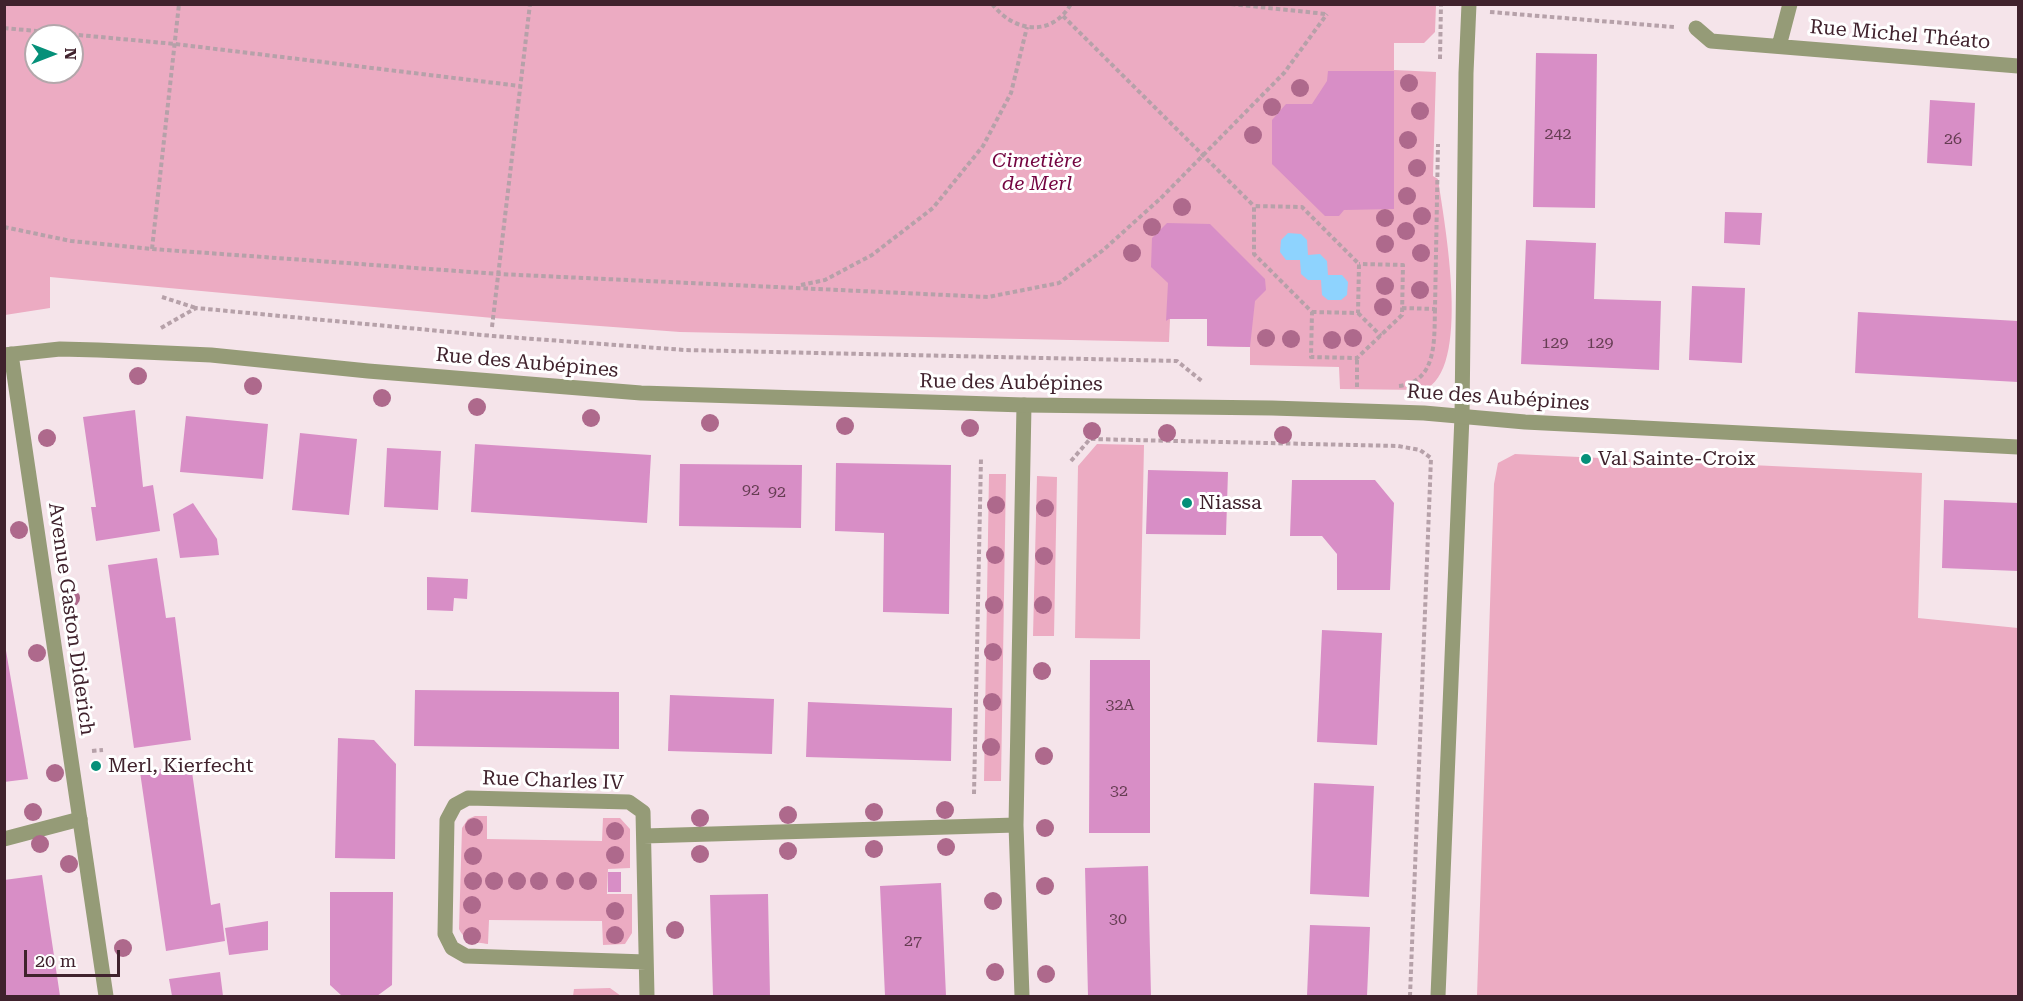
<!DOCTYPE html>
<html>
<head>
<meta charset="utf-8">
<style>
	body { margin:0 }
	#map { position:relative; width:2023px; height:1001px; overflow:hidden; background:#f5e4ea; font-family:"Roboto Serif",serif }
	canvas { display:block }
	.frame { position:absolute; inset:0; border:6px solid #40222d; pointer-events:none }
	.north { position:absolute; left:24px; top:24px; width:60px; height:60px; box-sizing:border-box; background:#fff; border:2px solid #b3a7ab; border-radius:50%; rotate:90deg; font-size:16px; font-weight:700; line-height:24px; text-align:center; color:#40222d }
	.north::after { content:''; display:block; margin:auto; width:21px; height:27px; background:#059079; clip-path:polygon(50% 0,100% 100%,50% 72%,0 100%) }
	.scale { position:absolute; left:24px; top:950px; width:96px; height:27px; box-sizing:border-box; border:3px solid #40222d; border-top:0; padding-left:8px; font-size:18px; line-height:21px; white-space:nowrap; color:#40222d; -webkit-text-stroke:4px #fff; paint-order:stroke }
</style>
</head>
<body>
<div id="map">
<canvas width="2023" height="1001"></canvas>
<div class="frame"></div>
<div class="north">N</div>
<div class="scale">20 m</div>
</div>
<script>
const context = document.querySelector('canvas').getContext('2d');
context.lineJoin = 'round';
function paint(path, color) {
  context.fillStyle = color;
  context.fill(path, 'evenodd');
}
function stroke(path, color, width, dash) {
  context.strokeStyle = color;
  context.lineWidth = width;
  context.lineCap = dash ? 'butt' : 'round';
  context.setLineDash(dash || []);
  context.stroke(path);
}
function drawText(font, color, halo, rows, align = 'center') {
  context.font = font + ' "Roboto Serif",serif';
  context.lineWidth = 6;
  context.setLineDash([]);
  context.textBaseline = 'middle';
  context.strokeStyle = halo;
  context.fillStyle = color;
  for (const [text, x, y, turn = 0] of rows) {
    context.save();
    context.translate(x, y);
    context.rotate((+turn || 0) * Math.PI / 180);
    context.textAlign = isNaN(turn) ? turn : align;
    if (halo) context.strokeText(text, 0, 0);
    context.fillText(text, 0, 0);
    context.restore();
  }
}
const green = new Path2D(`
	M4,5h1432l-1,27 -11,11h-30v27l42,2 -3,104 5,3c6,42 35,193 -15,211l-83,-1 -1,-22 -89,-2v-18l-43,-1v-27h-37l-1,23 -489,-10 -187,-14 -443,-41v31l-45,7zM36,36h36v36h-36z
	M1097,444l47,1 -4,194 -65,-1 3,-172z
	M1515,454l407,19 -4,145 100,10v368h-541l17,-512 4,-21z
	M989,474h17l-5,307h-17z
	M1037,476l20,1 -3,159h-21z
	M475,816h12v23l115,2 1,-23h17l10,11v39l-22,1 -1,25h25v39l-7,11 -22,1 -1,-24 -113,-1 -1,24c-13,-2 -22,-1 -29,-15l3,-101 6,-9z
	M610,988l11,8h-48l1,-7z`);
const water = new Path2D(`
	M1288,233l13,1 6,6 1,15 12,-1 7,7 1,14h14l6,7 -1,13 -6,5h-13l-6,-5 -1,-15h-13l-7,-6 -1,-14h-14l-6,-8 1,-12z`);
const building = new Path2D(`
	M1536,53l61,1 -2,154 -62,-1z
	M1328,71h66v138l-50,1 -5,6h-14l-53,-52v-44l14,-16h26l15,-23z
	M1930,100l45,3 -3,63 -45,-3z
	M1725,212l37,1 -2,32 -36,-2z
	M1167,223l43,1 55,55 1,11 -11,11 -5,46 -43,-1v-27h-38l-3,2 2,-38 -17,-16 1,-29z
	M1526,240l70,3 -2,56 67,2 -2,69 -138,-6z
	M1692,286l53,2 -3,75 -53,-3z
	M1858,312l160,9v61l-163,-9z
	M135,410l8,77 10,-2 7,46 -64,10 -5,-34h5l-13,-90z
	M186,416l82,8 -5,55 -83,-7z
	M300,433l57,6 -8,76 -57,-5z
	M475,444l176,11 -4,68 -176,-11z
	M387,448l54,3 -3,59 -54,-3z
	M836,463l115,2 -2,149 -66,-2 1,-79 -49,-2z
	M680,464l122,1 -1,63 -122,-2z
	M1148,470l80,2 -2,63 -80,-1z
	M1292,480h83l19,23 -4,87h-53v-36l-15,-18h-32z
	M1944,500l74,3v68l-76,-3z
	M193,503l24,36 2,16 -39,3 -7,-44z
	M157,558l9,60 9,-1 16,123 -57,8 -26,-183z
	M427,577l41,2 -1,20 -13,-1 -1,13 -26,-1z
	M1322,630l60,3 -5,112 -60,-3z
	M4,639l24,140 -24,3z
	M1090,660h60v173h-61z
	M415,690l204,2v57l-205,-3z
	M670,695l104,4 -2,55 -104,-3z
	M808,702l144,6 -1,53 -145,-4z
	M338,738l36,2 22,24 -1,95 -60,-1z
	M191,765l20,140 9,-2 5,38 -59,10 -26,-179z
	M1314,783l60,3 -5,111 -59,-3z
	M1148,866l3,130h-63l-3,-128z
	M608,872h13v20h-13z
	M42,875l18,121h-56v-116z
	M941,883l5,113h-61l-5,-110z
	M330,892h63l-1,93 -15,11h-35l-12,-11z
	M768,894l2,102h-57l-3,-101z
	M268,921v29l-39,5 -4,-27z
	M1310,925l60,2 -3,69h-60z
	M220,972l3,24h-51l-3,-17z`);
const path = new Path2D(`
	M992,4c22,28 59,34 79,0
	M1231,4l95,10
	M1490,12l184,15
	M1063,16l191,190
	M4,28l171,16 345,42
	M1440,59l1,-55
	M4,227l67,14 81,8 347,25 489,23 71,-14 43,-32 58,-52 124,-126 43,-59
	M152,249l27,-245
	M801,285l24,-5 47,-25 61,-47 50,-62 28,-53 16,-66
	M162,297l34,11
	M1402,308l33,1 3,-165
	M1312,312l46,1 1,-49 -57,-57 -48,-1v48l58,58 -1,45 46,1 45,-43 1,-50 -44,-1
	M1358,313l23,23
	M492,327l38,-323
	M161,328l35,-20 297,28 192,14 492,11 26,21
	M1399,386c39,-4 35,-49 36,-77
	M1357,387v-29
	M1071,461l19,-22 308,7 22,4 11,8 -21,538
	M92,751l11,-1
	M974,794l7,-336`);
const minor = new Path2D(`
	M1696,28l15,13 307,25
	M1779,46l11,-42
	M644,836l372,-11
	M4,839l76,-20
	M646,962l-180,-6 -14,-8 -7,-14 2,-114 8,-15 13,-7 161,4 14,10 4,184
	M1022,996l-6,-171 8,-420
	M1438,996l24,-580 4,-343 3,-69`);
const tertiary = new Path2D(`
	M11,354l95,642
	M4,355l56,-6 38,1 113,5 157,16 273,22 383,12 248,3 152,5 101,9 493,25`);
const trees = [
	[1409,83],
	[1300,88],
	[1272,107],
	[1420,111],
	[1253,135],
	[1408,140],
	[1417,168],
	[1407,196],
	[1182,207],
	[1422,216],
	[1385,218],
	[1152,227],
	[1406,231],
	[1385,244],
	[1132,253],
	[1421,253],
	[1385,286],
	[1420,290],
	[1383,307],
	[1266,338],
	[1353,338],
	[1291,339],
	[1332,340],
	[138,376],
	[253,386],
	[382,398],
	[477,407],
	[591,418],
	[710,423],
	[845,426],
	[970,428],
	[1092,431],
	[1167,433],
	[1283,435],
	[47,438],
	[996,505],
	[1045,508],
	[19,530],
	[995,555],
	[1044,556],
	[71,598],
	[994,605],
	[1043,605],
	[993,652],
	[37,653],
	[1042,671],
	[992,702],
	[991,747],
	[1044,756],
	[55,773],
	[945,810],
	[33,812],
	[874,812],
	[788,815],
	[700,818],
	[474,827],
	[1045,828],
	[615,831],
	[40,844],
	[946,847],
	[874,849],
	[788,851],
	[700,854],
	[615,855],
	[473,856],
	[69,864],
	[473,881],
	[494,881],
	[517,881],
	[539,881],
	[565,881],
	[588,881],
	[1045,886],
	[993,901],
	[472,905],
	[615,911],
	[675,930],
	[615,935],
	[472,936],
	[123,948],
	[995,972],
	[1046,974]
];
const markers = [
	[1586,459,6,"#059079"],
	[1187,503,6,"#059079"],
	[96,766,6,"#059079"]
];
const numberNames = [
	["242",1558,134],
	["26",1953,139],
	["129",1555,343],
	["129",1600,343],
	["92",751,490],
	["92",777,492],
	["32A",1120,705],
	["32",1119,791],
	["30",1118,919],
	["27",913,941]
];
const streetNames = [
	["Rue Michel Théato",1900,35,5],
	["Rue des Aubépines",527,363,5],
	["Rue des Aubépines",1011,383,1],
	["Rue des Aubépines",1498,398,4],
	["Avenue Gaston Diderich",71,619,82],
	["Rue Charles IV",553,781,2]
];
const parkNames = [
	["Cimetière",1037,161],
	["de Merl",1037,184]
];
const poiNames = [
	["Val Sainte-Croix",1598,459],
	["Niassa",1199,503],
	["Merl, Kierfecht",108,766]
];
paint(green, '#ecabc2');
paint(water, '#8ed3fe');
paint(building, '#d88ec6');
stroke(path, '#b6a1a9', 4, [4.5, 3]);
stroke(minor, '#959b77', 15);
stroke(tertiary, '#959b77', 15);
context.fillStyle = '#ae698c';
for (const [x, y] of trees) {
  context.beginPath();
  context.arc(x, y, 9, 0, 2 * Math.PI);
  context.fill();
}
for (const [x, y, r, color] of markers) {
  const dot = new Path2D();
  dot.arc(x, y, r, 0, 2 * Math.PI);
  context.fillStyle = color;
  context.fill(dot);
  stroke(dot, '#fff', 2);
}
drawText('16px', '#663d53', null, numberNames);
drawText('20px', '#40222d', '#fff', streetNames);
drawText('italic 20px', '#730440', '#fff', parkNames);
drawText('20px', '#40222d', '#fff', poiNames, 'left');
</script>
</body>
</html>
